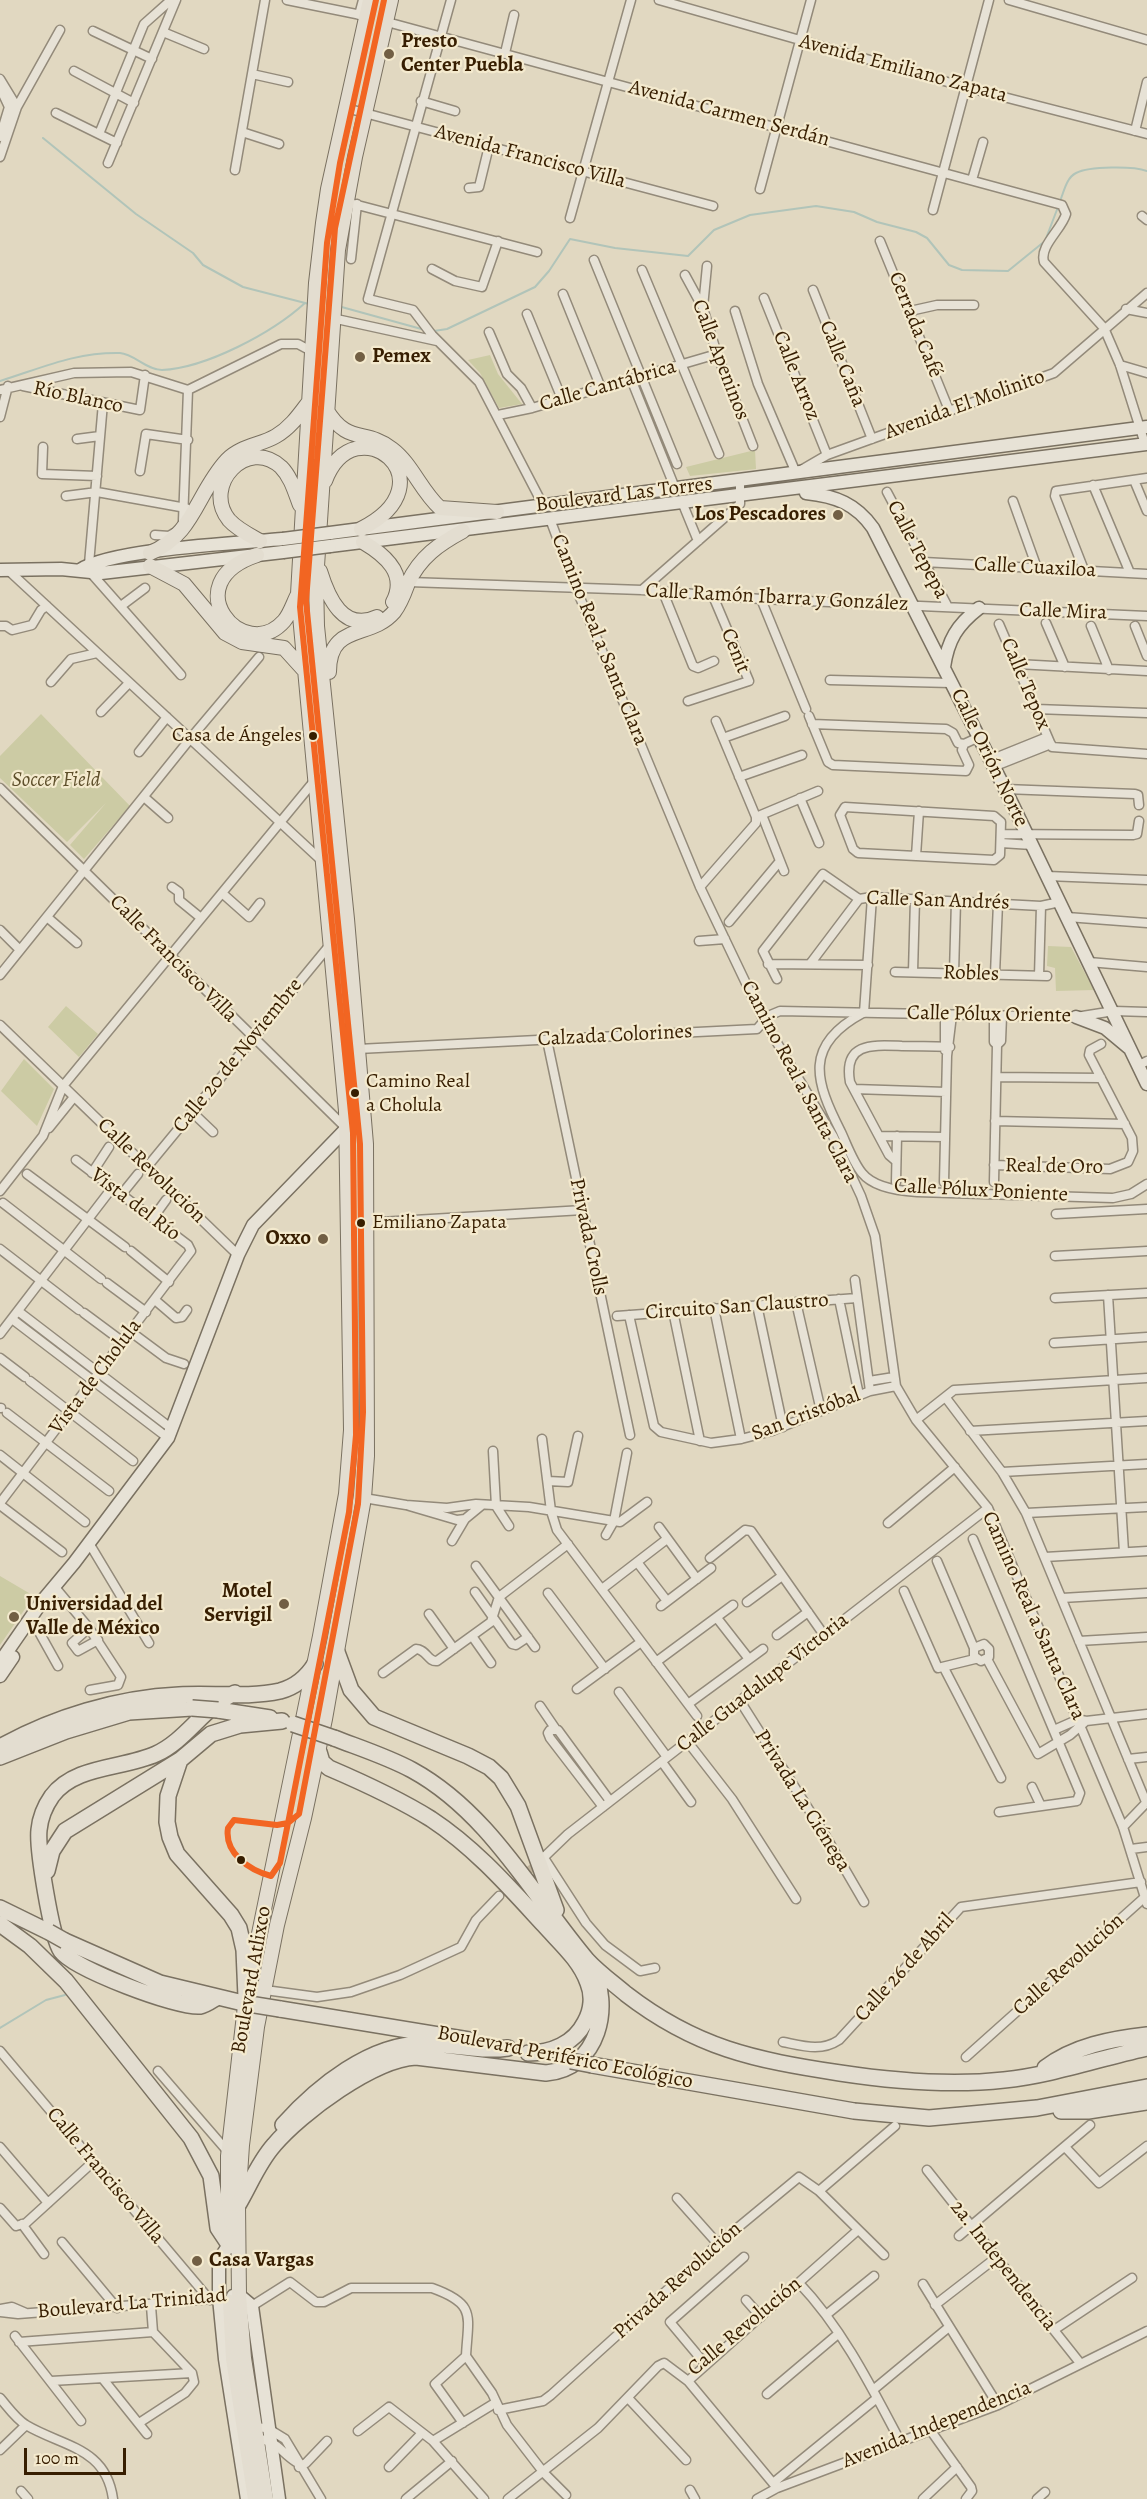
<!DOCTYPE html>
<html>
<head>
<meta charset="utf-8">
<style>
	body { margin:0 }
	#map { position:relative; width:1147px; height:2499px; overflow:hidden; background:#e1d8c1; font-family:Alegreya,serif }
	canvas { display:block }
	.scale { position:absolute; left:24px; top:2448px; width:102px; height:27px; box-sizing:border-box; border:3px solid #371e01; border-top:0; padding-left:8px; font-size:18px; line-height:21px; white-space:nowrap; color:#371e01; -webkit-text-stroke:4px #f4eace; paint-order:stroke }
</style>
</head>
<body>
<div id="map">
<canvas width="1147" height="2499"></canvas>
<div class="scale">100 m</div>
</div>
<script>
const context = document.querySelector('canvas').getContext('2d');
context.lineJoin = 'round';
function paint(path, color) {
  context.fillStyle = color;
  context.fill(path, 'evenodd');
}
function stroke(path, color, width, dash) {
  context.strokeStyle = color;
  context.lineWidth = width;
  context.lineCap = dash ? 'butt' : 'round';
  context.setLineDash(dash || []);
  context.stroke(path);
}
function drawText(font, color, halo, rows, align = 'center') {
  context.font = font + ' Alegreya,serif';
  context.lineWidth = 4.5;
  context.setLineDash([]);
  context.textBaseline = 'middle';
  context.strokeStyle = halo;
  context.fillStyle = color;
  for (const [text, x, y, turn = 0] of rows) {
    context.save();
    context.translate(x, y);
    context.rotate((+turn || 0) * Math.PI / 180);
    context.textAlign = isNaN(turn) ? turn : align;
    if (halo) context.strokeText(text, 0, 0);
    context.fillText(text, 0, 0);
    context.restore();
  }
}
const green = new Path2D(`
	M490,355l8,19 24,30 -23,4 -19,-35 -12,-13z
	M755,450l1,19 -66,7 -4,-9z
	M41,714l89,92 -46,53 -14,-14 36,-42 -39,39 -67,-64v-22z
	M1048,946l23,1 23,43 -38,1 -1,-23 -8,-2z
	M66,1006l32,28 -19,23 -31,-30z
	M24,1059l30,30 -17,37 -36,-35z
	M0,1576l34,20 -34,49z`);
const stream = new Path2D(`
	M43,138l93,76 57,39 10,12 40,22 66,17
	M1060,201c4,-9 6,-23 16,-28 13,-7 58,-7 71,-2
	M338,306l87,24
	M434,331l13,-2 88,-42 14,-16 21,-32 45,9 73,8 26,-26 36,-15 66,-9 38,6 23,10 39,10 11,6 22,27 13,5 46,1 37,-30 13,-34
	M0,381c42,-13 75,-29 120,-28 14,1 27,17 42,17 44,-2 110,-37 143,-67
	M0,2028l46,-28 19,-5`);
const streetTunnel = new Path2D(`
	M499,1896l41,-35`);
const street = new Path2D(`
	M287,0l79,16
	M451,0l-83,299 45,11 19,25 47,47 64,123
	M659,0l306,87 182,47
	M1009,0l138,40
	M359,15l4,-15
	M387,22l675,183 4,9c-4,15 -27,32 -22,48l60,66 16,37 25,79
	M93,31l59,28
	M163,32l41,17
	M505,53l9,-38
	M74,71l60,32
	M252,74l36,8
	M0,79l17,28 -17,50
	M0,88l9,19 -9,30
	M421,101l34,10
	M9,107h8l43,-77
	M346,108l367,98
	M56,113l61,30
	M1135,131l12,-49
	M242,132l37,12
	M99,134l45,-110 27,-24
	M108,163l68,-163
	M235,170l30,-170
	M972,180l11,-38
	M469,188l10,-1 10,-41
	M760,189l51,-189
	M346,202l191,50
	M933,210l56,-210
	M1142,216l5,4
	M570,218l61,-218
	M880,241l69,169
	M351,259l6,-55
	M594,260l83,204
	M432,269l23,12 27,6 16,-46
	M642,270l77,184
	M685,275l18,33 14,46 36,92
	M813,290l59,149
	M563,294l38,94
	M764,298l63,157
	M703,307l4,-41
	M1126,309l21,4
	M735,311l23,73 38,89 31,-18 227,-82 93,-80
	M910,311l27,-6h37
	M527,314l35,85
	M332,318l105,23
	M489,332l18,42 14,14 11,20
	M1120,365l27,8
	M631,379l44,109
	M23,386l117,24 5,-35
	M0,390l74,-17 57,-1 57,18 93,-46h17l13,7
	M103,403l-14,161 2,9 90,102
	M498,415l34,-7 185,-54
	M0,417l8,-31
	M77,439l23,-3
	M43,447l-1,27 55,2
	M140,471l6,-37 42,6
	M1134,480l13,31
	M1093,485l37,88
	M887,492l61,115
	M66,496l31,-4 89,16
	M1013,501l24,67
	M682,502l16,39
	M550,519l26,69 124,299 64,134 69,115 28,60 14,40 21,150 20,34 72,88 135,319 24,77
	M183,521l5,-131
	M155,535l14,1 5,-3
	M924,562l223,12
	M8,570l314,291
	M1084,570l-29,-74 1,-5 91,-13
	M409,582l233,8 119,9 386,17
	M642,590l98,-86v-24
	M663,592l30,74 5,2 16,-7
	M761,599l45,110
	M121,606l24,-18
	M1046,623l19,44
	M999,624l53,123 95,7
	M0,626h6l6,4 20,-5 9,-15 6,-4
	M1091,626l18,44
	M1135,626l12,30
	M1017,664l130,7
	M830,680l121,3
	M51,682l20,-23 26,-6
	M688,701l61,-20 -36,-85
	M1036,709l111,4
	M101,712l28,-29
	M809,716l19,46 5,3 133,6 3,-6 -7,-15 2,-6
	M716,721l40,96
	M812,724l134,5 7,4 5,10 6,1 15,-7
	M723,738l62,-22
	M139,752l28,-35
	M990,760l57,-23
	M993,767l58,-23
	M739,777l63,-22
	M0,788l346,340
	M1005,789l130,5 3,1 1,10
	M144,797l24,21
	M800,798l19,45
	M845,807l149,9 7,6 -1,33 -6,5 -136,-7 -5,-4 -13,-34z
	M762,815l22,56
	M756,817l62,-26
	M1001,834l132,1 4,-1 2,-13
	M1001,843l31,2
	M916,856l3,-45
	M1047,876l100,4
	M172,887l7,5v8l22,18
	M700,887l56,-64v-6
	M222,893l27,24 11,-14
	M859,899l13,-2 169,9 19,-4
	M47,917l30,26
	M1067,917l80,6
	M729,922l51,-61
	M0,930l19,19
	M699,941l26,-2
	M1089,962l58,5
	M768,964l100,1
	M810,964l49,-65
	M895,972l152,4
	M913,972l2,-73
	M954,973l2,-72
	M995,974l3,-71
	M0,975l190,-236 69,-82
	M1039,976l2,-70
	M777,979l-14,-28 60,-77 36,25
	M863,1013c-60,32 -48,68 -22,119 6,13 12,30 21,41 12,15 38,18 55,19l196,6 18,-4 16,-10
	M864,1013l8,-116
	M945,1014v36
	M994,1015v27l3,3
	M0,1025l238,230
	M547,1040l83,395
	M358,1049l399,-20 11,-13 12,-5 296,6 38,-6 33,1
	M1139,1065l8,-4
	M997,1077l104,1
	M854,1089l92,3
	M192,1112l21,20
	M995,1121l130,3
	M49,1128l25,-31
	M879,1136l66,1
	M896,1161l-7,-6 -39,-73c-7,-40 23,-37 52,-36 16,0 32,0 48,1
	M994,1165l116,4 18,-7 5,-11 -1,-13 -43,-83 1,-5 11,-6
	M147,1167l182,-221
	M92,1173l17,-26
	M27,1174l98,73
	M896,1182l1,-46
	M944,1182l3,-126 5,-41
	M994,1182l3,-137 4,-4 1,-25
	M0,1191l43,-55 20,-50 252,-306
	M121,1195l17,-21
	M3,1203l98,76
	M1056,1214l91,-5
	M153,1218l13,-18
	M363,1223l220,-13
	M0,1249l79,61
	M131,1251l38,31
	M1055,1256l92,-5
	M855,1280l15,111
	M107,1283l39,29
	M1108,1295l16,257
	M1055,1298l92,-5
	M839,1299l20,96
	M155,1300l21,18 6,-1 5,-7
	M796,1302l25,109
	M757,1305l26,122
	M714,1308l27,131
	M18,1311l154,118
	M673,1311l27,130
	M84,1313l39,29
	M629,1315l25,111 7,6 50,11 30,-4 31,-8 98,-40 26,-5
	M617,1316l240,-18
	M12,1319l156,119
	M131,1332l35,26 18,6
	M0,1334l112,-146
	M1054,1343l93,-6
	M0,1358l25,19
	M30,1381l103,80
	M869,1381l25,-4
	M946,1398l56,74 24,41 120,289
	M0,1408h1
	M7,1413l102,78
	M916,1420l38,-30 193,-12
	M970,1431l177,-10
	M542,1439l9,72 6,19 140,186
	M493,1451l3,55 13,20
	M0,1455l85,67
	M1002,1472l145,-8
	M548,1481l20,1 10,-46
	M364,1498l42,7 51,15 8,-1 17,-14
	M0,1503l191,-252 -3,-6 -112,-85
	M0,1505l62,47
	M406,1505l41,3 29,-4 53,3 91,15 27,-20
	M1026,1513l121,-6
	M888,1523l67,-56
	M659,1527l38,52
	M606,1535l8,-14 13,-68
	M973,1539l107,254 -3,8 -78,11
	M452,1541l13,-22
	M89,1543l60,100
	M1045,1557l102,-6
	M710,1558l35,-28 6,1 73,104
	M937,1561l37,87v8l7,5 8,-4v-8l-5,-5 -10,4
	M637,1562l30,39
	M476,1566l59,81
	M54,1586l35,42 32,49 -3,8 -28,5
	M602,1589l65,-50
	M904,1591l34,77 37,-9
	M475,1592l37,52 4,1 12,-8
	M548,1593l57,76
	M1062,1598l85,-5
	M747,1602l35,-26
	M661,1606l50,-38
	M429,1614l25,35
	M717,1618l32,41
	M34,1623l24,43
	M89,1628l-17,15 6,8 20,-11
	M777,1635l31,-23
	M472,1636l19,27
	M1079,1641l68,-4
	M987,1659l51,95 32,-19 16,-14
	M656,1662l77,-57
	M944,1668l57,110
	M383,1673l33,-24c10,0 12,13 21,12l54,-39 8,-25 69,-53
	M577,1689l64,-47
	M619,1692l48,65
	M740,1701l85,134 39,67
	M688,1704l75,-55
	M540,1706l15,22
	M1054,1730l25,-11 7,2 61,-7
	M687,1741l45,58 64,100
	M1128,1759l19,-2
	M662,1762l29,40
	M1032,1787l9,19
	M603,1807l-53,-69 -2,-5 2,-3h8l52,71
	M1123,1827l24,-25
	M1131,1849l16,-2
	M544,1858l42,65 19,22 35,26 15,-3
	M540,1861l28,-27 420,-326
	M265,1990l52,7 34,-5 49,-17 61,-28 15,-27 23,-24
	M783,2042c20,4 38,10 56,-2l122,-133 180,-25
	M0,2051l210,249
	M966,2057l179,-160
	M158,2071l70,81
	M0,2147l48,56
	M1065,2147l34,36 48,-37
	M927,2170l153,193
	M819,2191l76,-65
	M677,2198l41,46
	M0,2208l16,18 10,-3 67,-61
	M22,2224l22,30
	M959,2236l131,-111
	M62,2242l55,66
	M799,2283c43,45 72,103 101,158
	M923,2284l75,121
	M746,2300l15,17
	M935,2305l62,-48
	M252,2306l38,-24 26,20h8l27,-14h81c45,16 36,28 34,68l26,37 15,32 37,48 22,22
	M0,2309l12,-2 14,6
	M0,2312l18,2 195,-15
	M826,2315l48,-39
	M1054,2330l78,-52
	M15,2336l66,85
	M19,2342l134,-10
	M706,2365l-36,-43 74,-65
	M103,2379l44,55
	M51,2381l141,-8
	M688,2381l170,-151
	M873,2390l76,-63
	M767,2394l71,-60
	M0,2398c8,9 15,20 26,27 37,22 80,22 87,74
	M628,2398l58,62
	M498,2410l45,-9 8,-6 167,-151 81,-67 20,14 65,64
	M139,2423l46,-30 9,-11 -2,-9 -39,-41 -2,-26
	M463,2423l-28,-39 31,-28
	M251,2427l16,1 18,11 36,60
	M358,2431l31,-24 44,34 51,58
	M931,2431l40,56 1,4 -6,8
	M253,2438c25,2 25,12 43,24
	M433,2441l62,-38
	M0,2450l26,-25
	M299,2467l7,-4 21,-22
	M389,2467l33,-34
	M773,2483l104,-85
	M690,2490l5,9
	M21,2491l7,8
	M406,2499l46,-38
	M508,2499l90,-71 60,-62 6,-3 24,18 89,107
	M757,2499l20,-11 221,-83 149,-74
	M923,2499l34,-32
	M1037,2499l8,-7`);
const secondary = new Path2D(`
	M806,493c30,3 50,11 67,35l132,261 142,295
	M330,533l817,-106
	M330,546l817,-102
	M0,570l61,-1 40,4 182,-21
	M80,570c32,-21 159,-27 203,-31
	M944,667c4,-27 13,-42 35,-59
	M1076,1017l29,11 24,20
	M0,1662l43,-62 31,-37 94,-125 70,-183 15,-30 94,-97 17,-2
	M0,1676l13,-19
	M228,2246l-9,14v38l6,61 22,140
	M233,2296l6,-1 13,11 27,193`);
const primary = new Path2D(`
	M326,409c22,37 39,19 66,40 20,15 29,42 48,59l57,4
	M325,481c30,-79 129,1 36,48
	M260,541c-11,-6 -23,-12 -31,-21 -28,-35 19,-84 52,-53 10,10 14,25 19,38
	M363,542c22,13 45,32 30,60
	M150,553c44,-18 47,-61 77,-93 13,-14 34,-15 49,-24 14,-8 23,-21 32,-33
	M257,555c-84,28 -13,111 27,66 6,-7 9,-17 13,-25
	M150,566l34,18 41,49 17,9 42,6 19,21
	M320,571c8,26 23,62 57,46
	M329,672c0,-50 41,-32 65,-60 7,-9 10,-18 14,-29 12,-26 31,-39 55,-52
	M228,2247v-91l18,-159 74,-361 26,-142 5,-64 -5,-319 -48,-517 18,-311 7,-60 5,-34 42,-189
	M230,2302l3,57 22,140
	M266,2499l-22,-141 -5,-63 -1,-90 4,-60 15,-118 20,-102 27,-107 21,-99 39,-221 3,-42 -1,-312 -19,-225 -30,-293 -1,-45 22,-331 17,-93 36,-157`);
const highway = new Path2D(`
	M337,1652l14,38 23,27 94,39 21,11 12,11 17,28 38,104
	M218,1710l52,8
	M334,1738c26,10 54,19 78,32 77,42 121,126 175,190 11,12 26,23 39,34 70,54 128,66 214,79 53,8 110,13 164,7 49,-5 96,-22 143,-32
	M0,1747c54,-30 117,-49 179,-52 32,-2 69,3 101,-4 15,-4 27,-14 35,-27
	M319,1752l3,10 7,6c35,15 70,31 102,51 44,29 78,68 113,106 16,18 36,35 44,58 5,12 4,27 -3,39 -11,22 -34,31 -57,31
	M0,1757l66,-26 63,-19 63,-4
	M47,1871l5,-20 13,-20 115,-71
	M0,1908l49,24
	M0,1924l30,22 36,35 125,157 20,38 7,52 10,15
	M65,1941l95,42 83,20
	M246,1997l-2,-47 -5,-22 -8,-13 -54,-61 -7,-17 -3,-15 1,-26 12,-36 31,-26 29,-9 42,-4
	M216,1998c-5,3 -10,7 -16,8 -23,2 -126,-37 -139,-55 -10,-15 -24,-103 -22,-121 1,-11 6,-24 13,-34 23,-31 71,-27 104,-42 31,-14 48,-48 79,-61
	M280,2009l189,31
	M592,2065l262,46 75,7 108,-10 110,-21
	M1045,2068c29,-22 66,-29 102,-33
	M1061,2111h27l59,-9
	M283,2125c34,-38 88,-82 141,-81 29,0 55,8 84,4
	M238,2205c12,-20 20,-42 36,-60 27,-32 100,-86 142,-88l130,16c53,-4 67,-68 45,-107`);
const secondaryBridge = new Path2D(`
	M283,539l47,-6
	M283,552l47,-6`);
const highwayBridge = new Path2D(`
	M192,1708l26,2
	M293,1724l41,14
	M49,1932l16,9
	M243,2003l37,6
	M571,2061l21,4`);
const bus1 = new Path2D(`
	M234,1820l43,5 11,-2 -8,40 -9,13c-22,-6 -47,-23 -43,-48z
	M288,1823l61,-311 7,-77 -3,-302 -53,-526 27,-364 13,-80 36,-163
	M288,1823l11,-9 59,-310 5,-92 -3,-268 -54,-543 29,-373 49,-228`);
const markers = [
	[389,54,6,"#725f44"],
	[360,357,6,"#725f44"],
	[838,515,6,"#725f44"],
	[313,736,5,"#371e01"],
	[355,1093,5,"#371e01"],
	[361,1223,5,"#371e01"],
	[323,1239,6,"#725f44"],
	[284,1604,6,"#725f44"],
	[14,1617,6,"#725f44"],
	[241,1860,5,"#371e01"],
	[197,2261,6,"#725f44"]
];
const busNames = [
	["Casa de Ángeles",302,736,"right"],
	["Camino Real",366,1082],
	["a Cholula",366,1106],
	["Emiliano Zapata",372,1223]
];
const poiNames = [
	["Presto",401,42],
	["Center Puebla",401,66],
	["Pemex",372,357],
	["Los Pescadores",826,515,"right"],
	["Oxxo",311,1239,"right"],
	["Motel",272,1592,"right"],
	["Servigil",272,1616,"right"],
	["Universidad del",26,1605],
	["Valle de México",26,1629],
	["Casa Vargas",209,2261]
];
const streetNames = [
	["Avenida Emiliano Zapata",903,69,15],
	["Avenida Carmen Serdán",729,114,15],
	["Avenida Francisco Villa",530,157,15],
	["Cerrada Café",915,325,68],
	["Calle Apeninos",720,360,69],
	["Calle Caña",842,364,68],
	["Calle Arroz",796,376,68],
	["Calle Cantábrica",608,386,-16],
	["Río Blanco",78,398,12],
	["Avenida El Molinito",965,405,-20],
	["Boulevard Las Torres",624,495,-7],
	["Calle Tepepa",917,550,62],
	["Calle Cuaxiloa",1035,568,3],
	["Calle Ramón Ibarra y González",777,598,3],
	["Calle Mira",1063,612,2],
	["Camino Real a Santa Clara",599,640,68],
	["Cenit",735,651,68],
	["Calle Tepox",1025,684,67],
	["Calle Orión Norte",989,758,64],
	["Calle San Andrés",938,901,2],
	["Calle Francisco Villa",173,959,45],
	["Robles",971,974,2],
	["Calle Pólux Oriente",989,1015,1],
	["Calzada Colorines",615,1036,-3],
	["Calle 20 de Noviembre",238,1056,-51],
	["Camino Real a Santa Clara",799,1082,62],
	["Real de Oro",1054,1167,1],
	["Calle Revolución",151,1171,44],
	["Calle Pólux Poniente",981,1191,3],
	["Vista del Río",135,1205,37],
	["Privada Crolls",588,1237,78],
	["Circuito San Claustro",737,1307,-4],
	["Vista de Cholula",96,1377,-53],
	["San Cristóbal",806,1415,-21],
	["Camino Real a Santa Clara",1033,1616,66],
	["Calle Guadalupe Victoria",763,1683,-38],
	["Privada La Ciénega",802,1801,58],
	["Calle Revolución",1069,1965,-42],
	["Calle 26 de Abril",905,1968,-48],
	["Boulevard Atlixco",252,1980,-80],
	["Boulevard Periférico Ecológico",565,2058,11],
	["Calle Francisco Villa",105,2176,50],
	["2a. Independencia",1003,2266,52],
	["Privada Revolución",678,2281,-42],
	["Boulevard La Trinidad",132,2304,-5],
	["Calle Revolución",745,2327,-40],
	["Avenida Independencia",937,2425,-22]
];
const parkNames = [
	["Soccer Field",56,781]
];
paint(green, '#cccba4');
stroke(stream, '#b1c4b9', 2);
stroke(streetTunnel, '#bfb39b', 8, [8, 4]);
stroke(street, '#938a7a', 11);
stroke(secondary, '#7a7161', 15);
stroke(primary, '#7a7161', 16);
stroke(highway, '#7a7161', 18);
stroke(street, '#e7e2d6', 8);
stroke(secondary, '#e7e2d6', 12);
stroke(primary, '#e3ddd0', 14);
stroke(highway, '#e3ddd0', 15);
stroke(secondaryBridge, '#7a7161', 15, []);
stroke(highwayBridge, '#7a7161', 18, []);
stroke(secondaryBridge, '#e7e2d6', 12);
stroke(highwayBridge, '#e3ddd0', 15);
stroke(bus1, '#f26522', 6);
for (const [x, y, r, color] of markers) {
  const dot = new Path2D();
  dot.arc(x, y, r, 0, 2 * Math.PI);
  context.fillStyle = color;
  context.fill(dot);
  stroke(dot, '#f4eace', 2);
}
drawText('20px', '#371e01', '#f4eace', busNames, 'left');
drawText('bold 21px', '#371e01', '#f4eace', poiNames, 'left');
drawText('21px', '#371e01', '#f4eace', streetNames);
drawText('italic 21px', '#5e4f2b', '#f4eace', parkNames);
</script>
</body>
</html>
